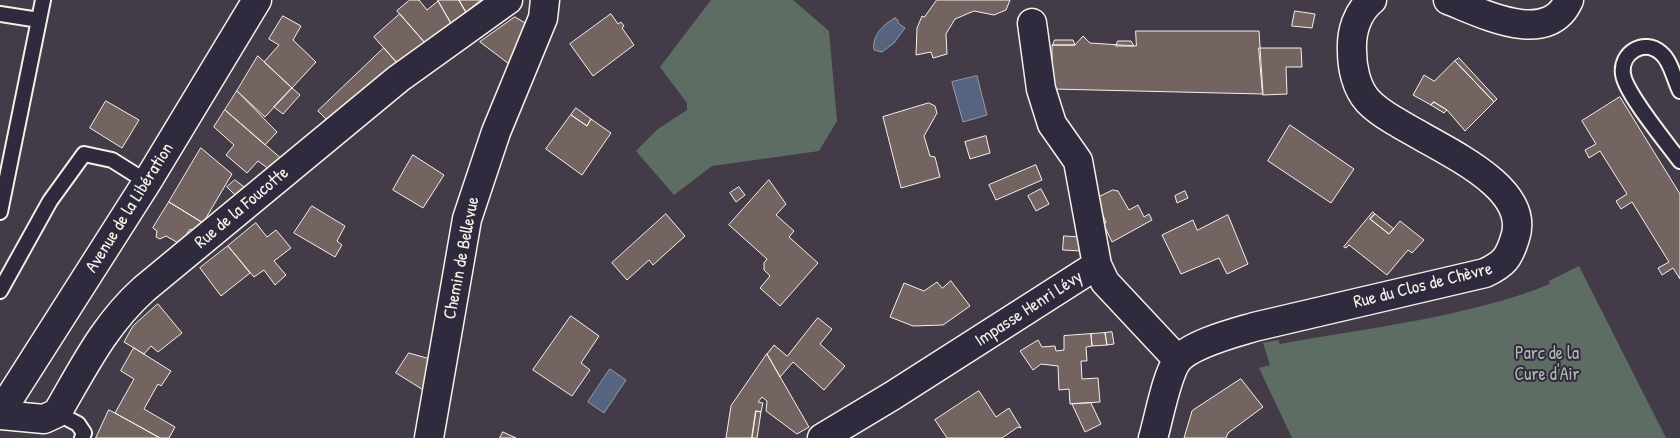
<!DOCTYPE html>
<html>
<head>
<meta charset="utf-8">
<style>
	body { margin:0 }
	canvas { display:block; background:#443b48 }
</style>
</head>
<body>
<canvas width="1680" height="438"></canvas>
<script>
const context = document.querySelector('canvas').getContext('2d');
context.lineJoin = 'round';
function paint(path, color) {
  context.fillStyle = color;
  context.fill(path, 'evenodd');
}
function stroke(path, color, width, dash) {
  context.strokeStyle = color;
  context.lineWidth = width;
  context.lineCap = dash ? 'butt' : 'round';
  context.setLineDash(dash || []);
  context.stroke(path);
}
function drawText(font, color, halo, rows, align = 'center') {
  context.font = font + ' "Patrick Hand",sans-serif';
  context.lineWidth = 4;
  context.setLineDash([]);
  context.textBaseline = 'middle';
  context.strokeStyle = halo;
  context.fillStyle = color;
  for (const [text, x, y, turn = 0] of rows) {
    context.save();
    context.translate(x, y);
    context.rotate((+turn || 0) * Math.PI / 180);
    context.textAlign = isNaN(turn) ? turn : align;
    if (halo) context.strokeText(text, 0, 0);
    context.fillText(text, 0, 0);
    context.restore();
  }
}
const green = new Path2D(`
	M711,0h82l36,31 8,90 -18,30 -107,15 -38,29 -38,-44 22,-22 29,-19v-7l-27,-36z
	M1579,266l87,172h-374l-33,-70 11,-3 -7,-22 15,-3 2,4c87,-16 189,-27 270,-60l-1,-3z`);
const water = new Path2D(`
	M895,18l3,2v3l7,5 -11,15 -12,9 -8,-2c-2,-14 8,-25 21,-32z
	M977,76l10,39 -24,7 -11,-40z
	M610,369l16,11 -22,33 -16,-11z`);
const building = new Path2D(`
	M410,0h9l8,10 11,-9 13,22 -26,20 -28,-32z
	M438,0h21l7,12 -15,11z
	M459,0h22l-15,12z
	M937,0h73l-4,10 -12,5 -20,-4 -19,8 -9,15 1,20 -14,4 -2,-6 -15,3 1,-27 5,-12 2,1z
	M1295,11l20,3 -3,14 -20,-2z
	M400,14l25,29 -27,21 -24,-27z
	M611,14l7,10 3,-2 3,4 -2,2 12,17 -41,31 -23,-32z
	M283,16l18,10 -8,14 23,22 -24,26 -28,-26 15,-17 -10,-6z
	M515,17l17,10 -19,40 -33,-25z
	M1136,31h123l4,63 -211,-5v-44h23l8,-9 7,7 46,3z
	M1055,40h18l2,5h-22z
	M1118,41h13l3,5h-18z
	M384,48l14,16 -69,58 -11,-11z
	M1259,48h42l1,19h-16l1,27 -24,1z
	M258,56l34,32 -27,29 -28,-26z
	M1459,58l38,41 -3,3 -39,-41z
	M1455,61l39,41 -29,29 -18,-21 -13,-8 -3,3 -18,-10 11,-20 10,6z
	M292,88l8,7 -17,19 -9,-7z
	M237,91l40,41 -12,13 -40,-35z
	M1620,97l60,97v85l-7,-11 -11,7 -4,-7 11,-6 -37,-60 -11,7 -5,-8 11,-7 -27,-43 -11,7 -4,-8 11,-6 -14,-23z
	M106,101l33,19 -17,28 -32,-20z
	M1434,102l3,2 10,6 -3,3 -13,-8z
	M929,103l6,3 2,7 -13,23 6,20 5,1 5,20 -39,11 -18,-71z
	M576,108l15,11 -4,7 -16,-11z
	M225,110l58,50 -13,10 -12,-9 -11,12 -21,-18 8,-10 -20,-18z
	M571,115l16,11 4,-7 20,14 -29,42 -36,-26z
	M1290,125l64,44 -23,34 -63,-42z
	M986,136l4,17 -20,6 -5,-17z
	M201,148l31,26 -29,49 -34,-21z
	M413,155l31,20 -21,33 -30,-18z
	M1036,165l6,15 -46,20 -7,-15z
	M235,180l12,9 -10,8 -10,-10z
	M769,180l17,24 -10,11 18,16 -5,6 29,26 -38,43 -20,-18 10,-12 -6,-6v-7l3,-4 -38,-34z
	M739,187l6,8 -9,7 -6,-9z
	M1041,189l8,15 -13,7 -8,-15z
	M1113,190l5,1 11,19 9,-5 6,12 5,-3 3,6 -40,22 -8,-17 2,-3 -11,-23z
	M1185,191l3,7 -11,5 -2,-7z
	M169,202l36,22 -9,8 -6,-3 -10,15 -14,-8 -6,3 -4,-2 1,-6 -4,-3z
	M312,206l33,20 -8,15 5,4 -7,12 -41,-24z
	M1373,212l2,2 -5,5 19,15 11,-13 24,19 -12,13 -4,-3 -21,25 -38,-30 -3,3 -2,-1z
	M666,214l19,22 -32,29 -4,-5 -22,20 -15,-17z
	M1375,214l19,15 -5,5 -19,-15z
	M1228,215l20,49 -21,10 -8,-16 -38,16 -19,-39 31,-15 4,10z
	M256,223l11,14 9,-7 15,18 -17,13 12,14 -11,10 -11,-15 -10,7 -26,-31z
	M1064,236l17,1v14l-18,-1z
	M228,246l22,27 -29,23 -21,-28z
	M951,281l19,25 -27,19 -30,1 -23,-9 14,-34 20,8 13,-9 5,6z
	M158,304l24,29 -24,19 -7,-6 -7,8 -20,-12 9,-16z
	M571,316l28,20 -18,27 9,7 -18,26 -39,-26z
	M818,318l14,11 -12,15 25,22 -21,24 -31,-28 -13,15 -13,-23 7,-9 13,11z
	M1112,332l2,12 -7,1 -2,-12z
	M1105,333l2,12 -15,1 -1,-12z
	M1091,334l1,12 -6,1 1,14h-6l1,18 16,-1 2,24 -30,2 -1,-15 -10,1 -1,-24 -17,-2 -8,6 -13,-19 18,-11 4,7 13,-1 1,5 8,-1v-14z
	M134,348l37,23 -10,15 -3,-2 -14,25 31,18 -6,11h-9l-45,-25 19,-34 -13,-8z
	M409,353l21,6 -5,32 -29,-18z
	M767,354l42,73 -12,7 -31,-23 1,-10 -5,-4 -4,5 5,1 -2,9 -5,-1 -4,27h-26l5,-32z
	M1241,379l22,28 -35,26 -2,5h-42l8,-27z
	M979,391l17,26 13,-9 12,20 -3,-1 -16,11h-55l-12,-18z
	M1091,403l10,21 -16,8 -13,-28z
	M109,410l6,3 45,25h-64z
	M756,411l5,1 -4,26h-5z
	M503,432l13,6h-16z`);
const lane = new Path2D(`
	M0,14l39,6
	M1680,91c-6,-12 -9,-30 -19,-38 -17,-15 -41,0 -38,21 2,19 44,69 57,87
	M0,212l43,-212
	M0,291l50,-90 34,-47 28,6 35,22
	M57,413l21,11 6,9 -2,5`);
const street = new Path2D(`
	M1448,0c34,13 100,48 121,0
	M1032,23l9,66 11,35 26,37 19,104 8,17 73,78
	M0,415l44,4 13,-6c27,-46 47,-88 87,-124l254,-210 110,-79
	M429,438l38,-219 29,-87 47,-114 2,-18
	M822,438l70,-42 205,-131
	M1153,438c6,-20 13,-61 24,-77 13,-17 57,-28 77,-34l231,-54c19,-9 24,-15 30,-35 21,-63 -114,-101 -147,-137 -12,-13 -16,-34 -16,-50 -1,-19 5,-39 20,-51`);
const secondary = new Path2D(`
	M0,413l147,-231 110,-182`);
const streetNames = [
	["Avenue de la Libération",130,208,-58],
	["Rue de la Foucotte",242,208,-40],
	["Chemin de Bellevue",462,258,-79],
	["Rue du Clos de Chèvre",1423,286,-14],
	["Impasse Henri Lévy",1029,309,-33]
];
const parkNames = [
	["Parc de la",1547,354],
	["Cure d'Air",1547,375]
];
paint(green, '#5e6d64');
paint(water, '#566480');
stroke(water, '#959caa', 1);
paint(building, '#746461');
stroke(building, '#f4f1e8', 1);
stroke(lane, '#f4f1e8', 18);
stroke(street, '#f4f1e8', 31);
stroke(secondary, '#f4f1e8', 31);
stroke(lane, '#2f2a3d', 14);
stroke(street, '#2f2a3d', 28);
stroke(secondary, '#2f2a3d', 28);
drawText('18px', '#f4f1e8', '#2f2a3d', streetNames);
drawText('18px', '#b0b6ad', '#2f2a3d', parkNames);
</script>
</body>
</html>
